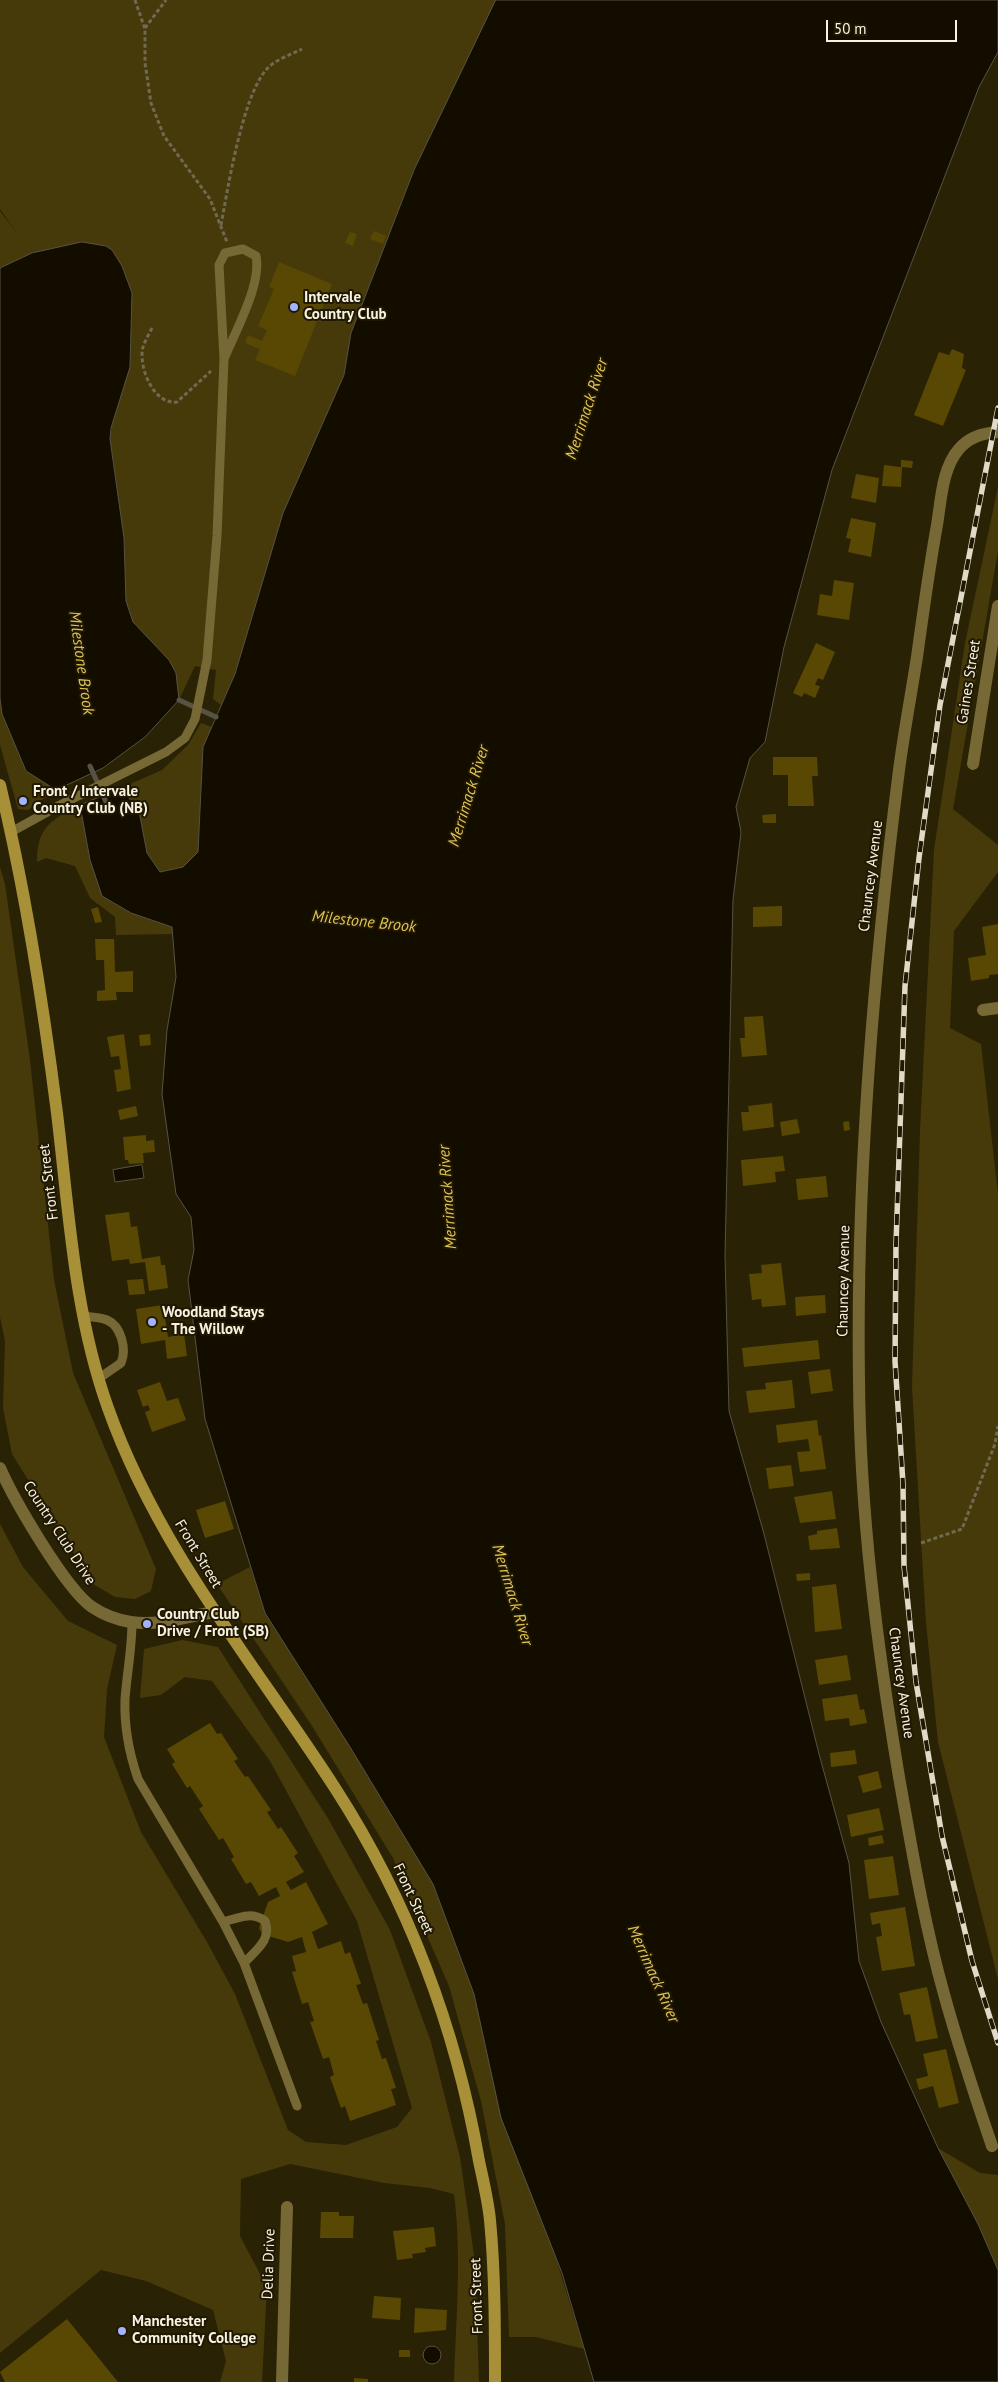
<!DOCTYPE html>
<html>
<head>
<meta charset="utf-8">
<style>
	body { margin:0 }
	#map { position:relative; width:998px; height:2382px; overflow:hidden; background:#2a2204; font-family:"PT Sans",sans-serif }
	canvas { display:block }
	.scale { position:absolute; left:826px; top:20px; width:131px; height:22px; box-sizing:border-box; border:2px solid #f7f2e1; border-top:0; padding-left:6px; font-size:15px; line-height:18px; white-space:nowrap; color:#f7f2e1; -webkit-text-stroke:4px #201800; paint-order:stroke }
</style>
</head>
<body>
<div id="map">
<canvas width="998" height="2382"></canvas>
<div class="scale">50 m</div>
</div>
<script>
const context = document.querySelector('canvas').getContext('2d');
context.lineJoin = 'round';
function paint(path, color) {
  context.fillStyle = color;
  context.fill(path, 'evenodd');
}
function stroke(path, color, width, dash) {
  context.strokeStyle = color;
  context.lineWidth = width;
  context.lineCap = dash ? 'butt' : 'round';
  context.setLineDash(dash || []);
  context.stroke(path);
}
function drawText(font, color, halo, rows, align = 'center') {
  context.font = font + ' "PT Sans",sans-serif';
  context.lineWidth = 4;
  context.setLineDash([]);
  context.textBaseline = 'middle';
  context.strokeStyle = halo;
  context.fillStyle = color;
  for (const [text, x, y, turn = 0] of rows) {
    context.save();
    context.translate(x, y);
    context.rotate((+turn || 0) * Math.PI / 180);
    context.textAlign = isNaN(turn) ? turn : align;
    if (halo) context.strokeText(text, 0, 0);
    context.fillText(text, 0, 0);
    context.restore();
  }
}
const green = new Path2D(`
	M0,0h496l-82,170 -63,163 -7,42 -61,138 -48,161 -14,31 -8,-6 3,-29 -21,-4 -16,34 -3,-27 -7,-13 -36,-38 -7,-21 -2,-63 -14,-99 22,-146 -10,-27 -90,-13 -32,15v-57l19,25 -19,-27z
	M998,487v64l-45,258 45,36v27l-44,59 -4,97 31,16 17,150v785l-60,-237 -12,-119 -14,-236 8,-256 14,-281 31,-207z
	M0,698l2,16 24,57 30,19 -28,20 -10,-1 -18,-64z
	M201,723l11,4 -9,20 -5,105 -15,15 -23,5 -13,-19 -8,-42 -18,-23 41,-18 26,-25z
	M80,805l10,55 12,36 29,17 41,14 1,7 -57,1 -1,-18 -25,-19 -15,-32 -29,-8 -9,4c0,-35 14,-42 43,-57z
	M0,867l5,17 25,176 24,220 19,93 83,196 -5,22 -16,8 -20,-2 -22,-13 -81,-130 -9,-46 2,-67 -5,-24z
	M0,1524l23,43 45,54 49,24 -10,44 -3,48 37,95 66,110 28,52 53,136 18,12 40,3 51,-18 15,-19 -55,-187 -87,-160 -58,-80 -27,-4 -24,18 -21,3 4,-49 38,-9 36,7 111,173 61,110 41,112 29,115 15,105 4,120h-25c2,-62 8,-126 0,-188l-24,-6 -46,-5 -94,-19 -49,15 -1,57 27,51 -5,95h-42l6,-21 -13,-51 -67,-29 -45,-11 -101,83z
	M250,1567l15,46 85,134 83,137 41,110 110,355 -48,-12h-27l-4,-113 -24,-123 -32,-115 -56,-128 -81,-132 -95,-142z
	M938,2148l42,25 18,2v95l-20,-46z`);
const water = new Path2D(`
	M496,0h502v52l-19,35 -147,383 -48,177 -19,95 -15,16 -14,49 5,25 -8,68 -8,355 4,156 35,123 55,220 30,109 10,98 22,61 57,126 40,76 20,46v112h-404l-32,-109 -61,-155 -27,-124 -41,-110 -83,-137 -85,-134 -60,-194 -17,-139 6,-30 -3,-33 -15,-23 -14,-100 5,-64 9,-53 -4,-50 -41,-14 -29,-17 -12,-36 -10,-55 41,-17 18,23 8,42 13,19 23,-5 15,-15 5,-105 32,-73 48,-161 61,-138 7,-42 63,-163z
	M82,242l24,4 6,4 10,16 10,27 -2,74 -19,61 -1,11 14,99 2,63 7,21 36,38 7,13 3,27 -34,37 -42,31 -47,22 -30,-19 -24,-57 -2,-16v-430l32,-15z
	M142,1165l2,13 -29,4 -2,-12z
	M423 2355a9 9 0 1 1 18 0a9 9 0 1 1-18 0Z`);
const stream = new Path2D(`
	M179,700l37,17
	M90,766l16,36`);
const building = new Path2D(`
	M374,231l12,5 -3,8 -13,-5z
	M350,232l7,2 -4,12 -8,-3z
	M279,262l53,22 -37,92 -40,-16 5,-11 -15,-6 3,-8 14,6 5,-11 -9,-4 16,-37 -5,-2z
	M952,349l12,5 -2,14 4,2 -23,56 -29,-11 25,-63 10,3z
	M901,460l12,1 -1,7 -10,-1 -1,20 -19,-1 2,-21 17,2z
	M856,474l23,4 -3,25 -25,-5z
	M851,518l25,5 -5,34 -23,-5 3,-13 -5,-1z
	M834,580l20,3 -5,37 -32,-5 3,-21 12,2z
	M816,643l19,9 -12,28 -5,-2 -3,7 5,1 -5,12 -11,-5 -2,4 -9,-4z
	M773,757h44l1,19h-6l2,30h-26v-31h-15z
	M776,814v9h-13l-1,-8z
	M782,906v20l-29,1v-20z
	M98,907l4,15 -7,1 -4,-14z
	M998,924v50l-9,1v3l-18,3 -3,-23 18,-3 -4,-28z
	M95,939h19l1,33 18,-1v21h-17l1,8 -20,1v-10l8,-1 -1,-30h-8z
	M763,1016l4,39 -25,2 -2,-19h5l-1,-21z
	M124,1034l7,55 -14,3 -3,-22 7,-1 -2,-13 -8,1 -4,-20z
	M150,1034l1,11 -11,1 -1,-11z
	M772,1103l2,24 -31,4 -2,-19h8l-1,-6z
	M136,1106l2,10 -18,4 -2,-10z
	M797,1119l3,14 -18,3 -2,-14z
	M849,1121l1,9 -6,1 -1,-9z
	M146,1135v6l8,-1 1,12 -12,1 1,10 -15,1 -1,-4h-3l-2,-23z
	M783,1156l2,15 -10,1 1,10 -33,4 -2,-26z
	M826,1176l2,21 -30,3 -2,-21z
	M129,1212l2,15 6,-1 5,33 18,-3 1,9h4l3,23 -19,3 -4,-29 -15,2 -1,-5 -17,2 -7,-46z
	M781,1263l5,42 -24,2 -1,-8 -9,1 -3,-26 13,-1 -1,-8z
	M143,1279l2,15 -16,1 -2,-15z
	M825,1295l1,18 -30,3 -1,-19z
	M163,1305l5,32 16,-3 3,22 -20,3 -2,-19 -24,4 -5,-35z
	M818,1340l2,19 -76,8 -2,-19z
	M830,1369l3,22 -22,3 -3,-22z
	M792,1380l3,28 -46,5 -3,-22 20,-2 -1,-6z
	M160,1382l7,19 11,-3 8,22 -34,12 -7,-20 5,-2 -2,-5 -5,2 -6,-17z
	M817,1420l2,16 2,-1 5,34 -26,3 -3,-20 13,-1 -2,-12 -30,4 -2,-18z
	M791,1465l3,21 -25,3 -3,-21z
	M832,1491l4,28 -36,4 -6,-26z
	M225,1501l9,28 -29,9 -9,-28z
	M837,1528l3,20 -30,2 -2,-14 9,-2v-3z
	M810,1573v7l-13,1 -1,-7z
	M836,1584l6,45 -27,3 -3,-45z
	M847,1655l4,25 -32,5 -4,-25z
	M857,1694l3,16 4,-1 3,14 -17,3 -1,-8 -24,3 -3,-22z
	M210,1723l7,11 4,-1 17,26 -4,2 11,16 3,-1 23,34 -4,2 11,17 3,-2 17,26 -4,3 10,16 -18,10 5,8 15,-8 22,42 -16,8 6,17 23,-8 4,13 5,-2 11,32 -5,1 7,19 4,-1 12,37 -3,1 6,18 4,-1 10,30 -5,1 5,16 -46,16 -5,-15 -4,2 -11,-31 4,-2 -5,-18 -6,2 -13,-37 4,-1 -6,-19 -6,2 -10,-32 4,-1 -4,-15 14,-4 -4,-15 -14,5 -26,-8 -3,-6 9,-26 12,-6 -4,-9 -17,9 -8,-14 -5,2 -15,-25 3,-2 -11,-19 -4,2 -20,-31 4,-3 -13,-20 -3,2 -15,-24 3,-2 -8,-13z
	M855,1750l2,14 -26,3 -1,-14z
	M878,1771l4,17 -19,5 -5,-17z
	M879,1808l5,22 -33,7 -4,-22z
	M882,1835l2,8 -15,3 -1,-8z
	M893,1856l6,39 -30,4 -5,-39z
	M905,1907l10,59 -33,5 -6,-34 6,-1 -2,-13 -8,2 -2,-12z
	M927,1987l11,51 -22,4 -6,-28 -6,1 -5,-22z
	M946,2049l13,54 -20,5 -6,-22 -14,4 -3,-11 12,-3 -5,-22z
	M321,2212h18v4h15l-1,22h-33z
	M434,2227l2,19 -11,2 1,4 -14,2 1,4 -16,2 -4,-29z
	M374,2296l27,2 -1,22 -28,-2z
	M415,2308l32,2 -1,20 -32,3z
	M67,2319l51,63h-113l-5,-10z
	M399,2350h11v7h-11z
	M354,2378l14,1v3h-14z`);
const path = new Path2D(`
	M135,0l10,29v34l6,40 13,33 46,63 17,43
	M145,28l21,-28
	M221,225c7,-37 21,-127 45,-155 8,-10 24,-15 36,-21
	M152,328c-3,6 -7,13 -9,19 -5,19 10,58 34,55l34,-31
	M921,1543l41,-14 33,-85 3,-18`);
const lane = new Path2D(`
	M11,832l49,-27 106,-53 19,-14 10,-19 12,-59 10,-124 7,-177 -5,-94 6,-12 18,-4 13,7c6,28 -21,76 -32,103
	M83,1316c7,1 17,1 24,4 14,6 20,29 14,43l-23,16
	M132,1622c0,26 -5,51 -7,77 -1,28 4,54 13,80l85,143 21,41 53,143
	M223,1922c15,-4 28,-11 42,-1 7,19 -9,29 -21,42`);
const street = new Path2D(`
	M973,764l25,-158
	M983,1010l15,-2
	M0,1468c14,32 65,120 92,139 12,8 25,13 39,15 27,4 56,-5 83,-10
	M992,2146c-17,-50 -34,-101 -48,-152 -20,-71 -32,-144 -45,-217 -22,-131 -39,-264 -40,-397 -3,-203 14,-407 40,-610 5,-38 12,-75 18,-113 6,-44 12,-88 20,-132 4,-24 5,-57 22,-76 10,-12 24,-16 39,-17
	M282,2382l5,-175`);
const secondary = new Path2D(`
	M0,785c26,108 43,218 57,328 12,99 17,200 51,295 50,141 147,256 227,380 73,113 121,241 144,373 4,19 9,39 11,59 5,53 5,108 5,162`);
const rail = new Path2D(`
	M998,408l-58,297 -21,153 -14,128 -9,258 -1,117 8,123 1,82 12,116 26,154 30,125 26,82`);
const markers = [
	[294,307,5,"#a2b2fd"],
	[23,801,5,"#a2b2fd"],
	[152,1322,5,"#a2b2fd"],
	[147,1624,5,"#a2b2fd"],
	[122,2331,5,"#a2b2fd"]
];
const poiNames = [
	["Intervale",304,298],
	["Country Club",304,315],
	["Front / Intervale",33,792],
	["Country Club (NB)",33,809],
	["Woodland Stays",162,1313],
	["- The Willow",162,1330],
	["Country Club",157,1615],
	["Drive / Front (SB)",157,1632],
	["Manchester",132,2322],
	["Community College",132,2339]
];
const streetNames = [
	["Gaines Street",969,682,-81],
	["Chauncey Avenue",871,876,-83],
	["Front Street",49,1182,-97],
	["Chauncey Avenue",844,1281,-89],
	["Country Club Drive",59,1533,57],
	["Front Street",198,1554,59],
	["Chauncey Avenue",901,1683,82],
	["Front Street",413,1899,65],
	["Delia Drive",269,2264,-88],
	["Front Street",477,2296,-92]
];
const waterNames = [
	["Merrimack River",587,409,-72],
	["Milestone Brook",81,663,82],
	["Merrimack River",469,796,-73],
	["Milestone Brook",364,922,6],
	["Merrimack River",448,1197,-94],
	["Merrimack River",512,1595,73],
	["Merrimack River",653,1974,66]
];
paint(green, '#463a0b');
paint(water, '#130d00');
stroke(water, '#575244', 1);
stroke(stream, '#575244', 5);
paint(building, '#584803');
stroke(path, '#716a51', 3, [4, 2.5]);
stroke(lane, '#776935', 9);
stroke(street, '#776935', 12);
stroke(secondary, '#a79038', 12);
stroke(rail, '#e0dac8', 5.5);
stroke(rail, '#201800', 4, [11]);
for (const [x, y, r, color] of markers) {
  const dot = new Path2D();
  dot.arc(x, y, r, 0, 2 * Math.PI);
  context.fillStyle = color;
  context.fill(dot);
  stroke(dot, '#201800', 2);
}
drawText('bold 15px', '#f7f2e1', '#201800', poiNames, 'left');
drawText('15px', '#f7f2e1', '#201800', streetNames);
drawText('italic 16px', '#e0c355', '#201800', waterNames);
</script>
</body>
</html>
